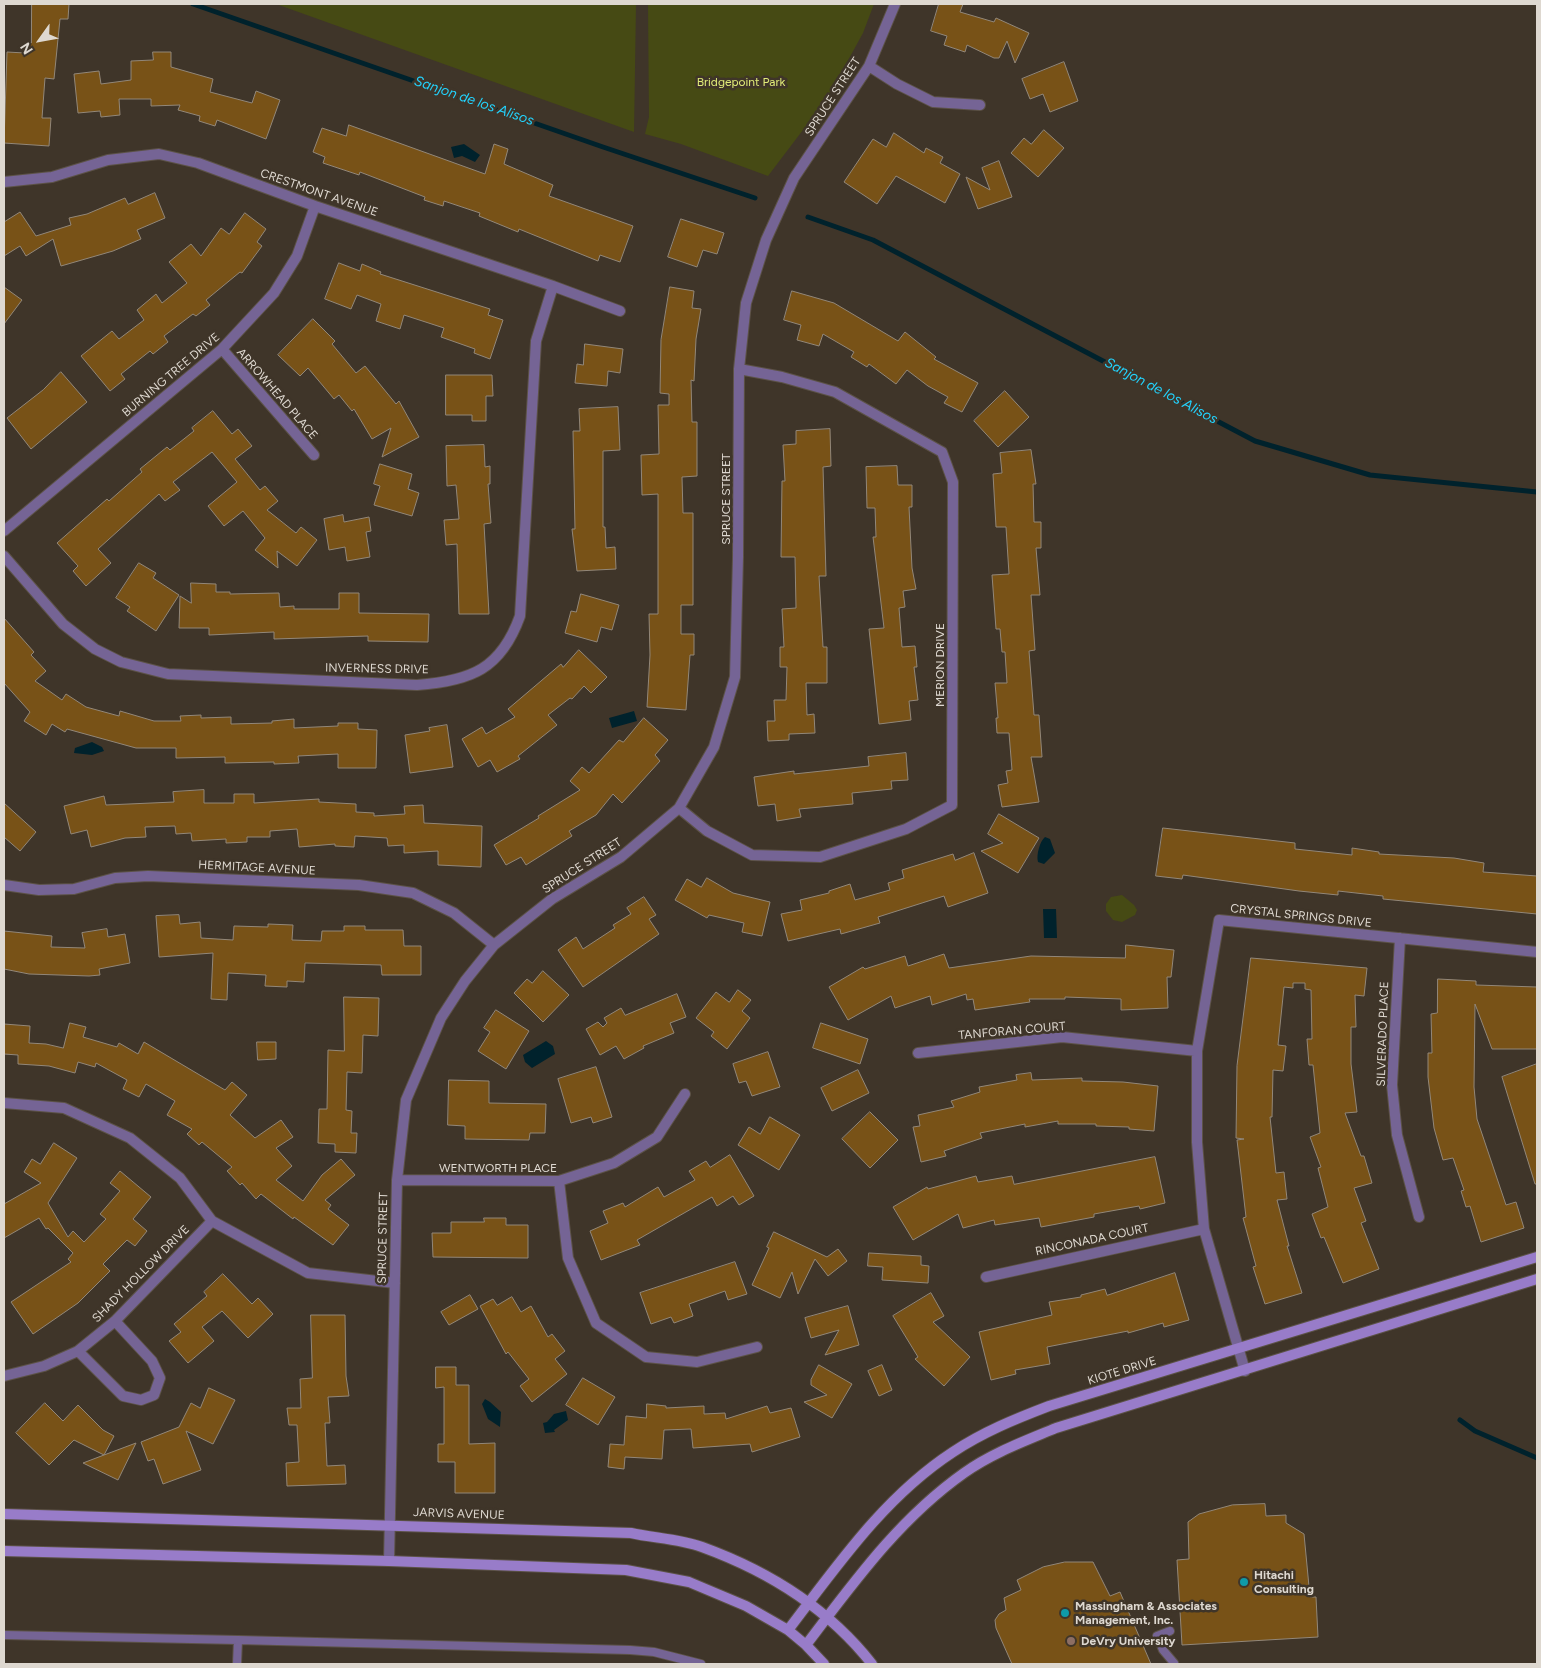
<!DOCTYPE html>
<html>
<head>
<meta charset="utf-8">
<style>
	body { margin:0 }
	#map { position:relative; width:1541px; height:1668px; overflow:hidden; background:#3f3529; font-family:Figtree,sans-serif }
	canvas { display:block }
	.frame { position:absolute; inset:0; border:5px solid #ded8d0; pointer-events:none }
	.north { position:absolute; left:15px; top:15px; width:50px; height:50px; -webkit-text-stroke:4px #3f3529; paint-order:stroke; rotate:238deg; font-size:14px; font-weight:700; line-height:20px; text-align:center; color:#ded8d0 }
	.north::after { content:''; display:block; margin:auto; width:18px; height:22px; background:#ded8d0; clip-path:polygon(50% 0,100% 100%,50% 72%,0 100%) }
</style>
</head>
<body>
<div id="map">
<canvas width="1541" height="1668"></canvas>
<div class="frame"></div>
<div class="north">N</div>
</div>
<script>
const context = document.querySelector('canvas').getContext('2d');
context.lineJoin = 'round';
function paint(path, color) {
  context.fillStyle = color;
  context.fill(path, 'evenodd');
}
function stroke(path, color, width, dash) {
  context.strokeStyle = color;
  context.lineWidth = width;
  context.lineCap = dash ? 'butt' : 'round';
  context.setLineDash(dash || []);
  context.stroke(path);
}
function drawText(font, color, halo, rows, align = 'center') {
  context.font = font + ' Figtree,sans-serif';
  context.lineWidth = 5;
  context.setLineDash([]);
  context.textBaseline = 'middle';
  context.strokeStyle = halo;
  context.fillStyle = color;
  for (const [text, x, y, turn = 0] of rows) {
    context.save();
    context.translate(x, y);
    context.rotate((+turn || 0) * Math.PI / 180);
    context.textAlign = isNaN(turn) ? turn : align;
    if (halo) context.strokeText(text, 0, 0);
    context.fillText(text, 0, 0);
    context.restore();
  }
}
const green = new Path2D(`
	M276,4h360l-2,128z
	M648,4h226l-11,29 -35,64 -60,79 -87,-32 -36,-10 4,-17z
	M1122,895l12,10 3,5 -2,5 -13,7 -9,-2 -7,-9v-7l5,-7z`);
const water = new Path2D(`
	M464,144l16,11 -5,7 -13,-6 -8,2 -3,-11z
	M634,711l3,10 -25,7 -3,-10z
	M92,742l10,5 2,4 -12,4 -18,-2 1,-5z
	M1045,837l5,2 5,14 -11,11 -6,-2c-2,-7 2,-21 7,-25z
	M1043,909h13l1,29h-13z
	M546,1041l7,5 2,8 -23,14 -7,-6 -2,-7z
	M485,1399l5,3 11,10 -1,15 -12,-8 -6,-15z
	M566,1411l2,9 -14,10 1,2 -10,1 -2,-10 4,-1 7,-8z`);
const stream = new Path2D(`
	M193,4l410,143 152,51
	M808,217l65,23 382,201 115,34 167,17
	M1460,1420l15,11 62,27`);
const building = new Path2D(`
	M32,4h37l-1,15h-8l-6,60 -9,-1 -3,40h9l-2,28 -45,-3 3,-91 18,1v-10h6z
	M939,4h24l-3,8 34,10 2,-4 33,15 -14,30 -8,-22 -8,17h-5l-27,-13 -2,7 -21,-7 3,-9 -16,-5z
	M153,52h18v15l42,12 -3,13 42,11 4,-12 24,9 -14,39 -49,-19 -2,6 -16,-5 1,-5 -22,-6 2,-5 -29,1v-7h-32l1,16 -19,2 -1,-6 -22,2 -4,-39 25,-3 2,13 30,-4v-19l22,-1z
	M1064,62l14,39 -28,11 -7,-18 -13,5 -8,-20z
	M349,125l136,49 9,-30 14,5 -4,15 49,21 -4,11 84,30 -13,36 -20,-7 -2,6 -79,-32 -1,3 -39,-16 1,-3 -36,-12 -1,5 -19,-6 1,-3 -65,-25 -1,3 -36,-12 2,-6 -12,-5 9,-24 24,8z
	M1044,130l20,18 -26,29 -27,-24 13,-15 7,6z
	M894,133l30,20 2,-5 17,9 -3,6 20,11 -15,29 -49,-27 -19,28 -33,-22 29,-43 13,8z
	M999,161l13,36 -34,12 -12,-32 24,13 -8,-22z
	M155,193l10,25 -28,12 4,9 -28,12 -52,15 -8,-27 -27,17 -6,-10 -16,10v-34l16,-10 16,24 35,-11 -2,-7 18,-4 38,-16 3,6z
	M245,213l21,16 -9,13 5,4 -20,27 -2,-1 -34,28 4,5 -14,11 -3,-2 -29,22 4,6 -15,12 -3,-3 -29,23 4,5 -15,12 -29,-35 31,-25 7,8 25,-19 -7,-10 19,-16 6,9 25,-20 -18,-21 22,-18 10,12 20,-28 8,6z
	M681,219l43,14 -7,21 -14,-4 -6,17 -29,-10z
	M339,263l21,8 2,-7 19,8 -1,2 110,35 -2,6 15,5 -13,39 -16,-6 1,-4 -34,-12 3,-9 -40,-13 -4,14 -24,-8 5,-17 -24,-9 -6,14 -26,-10z
	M4,287l18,13 -18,24z
	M670,287l24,4 -2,17 9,1 -5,30 -2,42 -3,-1 1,42h5v54l-15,1 1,36h10v92h-12v29h13v21h-4l-4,55 -39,-3 3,-52 -1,-41h9v-120l-16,1 -1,-40 18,-1 -1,-49h11v-11l-9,-1 1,-53z
	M792,291l42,12 64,38 7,-9 31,25 -2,2 44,24 -16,29 -18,-9 4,-6 -20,-11 -21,-16 -11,14 -27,-20 -2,3 -16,-10 3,-5 -31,-18 -4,12 -22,-6 4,-15 -17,-5z
	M313,319l22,22 -3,3 24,29 9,-7 31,38 3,-3 20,36 -37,20 9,-29 -19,11 -18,-30 -2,2 -13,-16 -5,4 -26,-31 -8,8 -22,-21z
	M585,344l38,5 -3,24 -12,-2 -1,15 -32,-3 2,-19 6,1z
	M61,372l26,30 -56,47 -24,-31 36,-28z
	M446,375h46l1,21h-7v25h-14v-6h-26z
	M1005,391l24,26 -31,30 -24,-26z
	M618,407l2,43 -17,1v76h2l1,21 9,-1 1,22 -39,2 -5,-42h3l-2,-98h7l-1,-22z
	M213,411l19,23 6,-5 14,17 -17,13 25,31 5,-4 13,15 -11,9 29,23 5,-6 16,13 -20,26 -20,-15 1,17 -23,-18 10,-12 -22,-27 -19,15 -16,-20 29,-24 -25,-30 -39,30 7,8 -15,11 -6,-7 -61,55 13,14 -25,23 -13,-15 5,-5 -21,-23 50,-44 2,2 33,-29 -2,-3 27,-22 3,3 24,-19 -2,-3z
	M830,429l1,37 -8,1 3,109h-7l4,71h4v36h-21l1,32 7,-1 1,19 -26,1v6l-21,1 -1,-20h8l-1,-21h12l1,-33h-7v-20h4l-2,-38 14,-1 -1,-51h-14l1,-76h3l-2,-36 13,-1v-13z
	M484,445l1,22 5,-1v18h-2l3,39 -7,1 5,90h-30l-2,-70 -11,1 -2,-25 15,-1 -3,-34 -9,1 -1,-40z
	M1031,450l5,34h-3l1,38h7v26h-5l4,47h-9l4,55 -6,1 5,64h5l3,42h-11l8,45 -37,5 -4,-22 10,-2 -2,-12 6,-1 -3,-37h-12l-1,-15h2l-3,-35h12l-2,-31h-3l-2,-23h-4l-4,-54 17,-1 -3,-47h-10l-3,-53 9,-1 -2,-20z
	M380,464l32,10 -4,15 11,4 -7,23 -38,-11 6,-19 -6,-2z
	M897,466l1,19h14v22h-3l3,61 4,21 -13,2 2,16 -6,1 3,39 13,-1 2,21h-3l4,33 -9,1 2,19 -32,4 -10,-95 15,-1 -11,-91h3l-1,-29h-8l-1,-41z
	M343,515l1,7 25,-5 2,14 -5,1 4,25 -23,4 -2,-14 -16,3 -5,-31z
	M139,563l17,10 -3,5 26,17 -23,36 -29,-20 3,-4 -14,-9z
	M191,583l25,1v8h14v2l49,-1 1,14 14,-1v3h45v-16h20v20l70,1 -1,28 -60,-1v-5l-94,3v-7l-65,3v-7h-30l1,-32 11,7z
	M581,594l38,11 -7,25 -11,-3 -4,15 -32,-9 6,-22 5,1z
	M4,618l30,34 -3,3 15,16 -11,10 27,19 4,-6 20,13 33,9 1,-5 34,10h27l-1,-5 21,-1v3l30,-1v7l41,-1v-2l22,-2v9l44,-2v-3h20v6l19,1 -1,38h-38v-14l-40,2 1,7 -25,1v-2l-49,1v-6l-49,1v-10h-40l-69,-19 -2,3 -13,-8 -6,11 -22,-14 6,-9 -26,-29z
	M579,650l28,27 -16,16 -7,-7 -12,13 -2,-1 -22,17 9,10 -39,31 2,3 -23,13 -7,-12 -12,7 -16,-28 20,-12 4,7 29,-17 -7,-8 53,-45 2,3z
	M644,718l24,22 -13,15 5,6 -38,42 -9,-9 -17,21 -27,16 3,5 -46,29 -5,-8 -15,8 -12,-20 45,-27 -1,-2 42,-26 -10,-9 12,-14 7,6 30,-33 4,2z
	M447,725l6,42 -43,6 -5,-38 25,-4 -1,-3z
	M906,753l2,27 -17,1 1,8 -40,4 1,11 -54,5 2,8 -24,4 -2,-17 -17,2 -4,-29 40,-6v3l75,-8 -1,-9z
	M204,790v13h30v-9h20v9l65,-4v3l37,2v8l18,1v3l31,-2 -1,-8 19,-1 1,18 58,3 -1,41 -43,-2v-14l-34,2v-8l-16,1 -1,-8 -32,-2 -1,11 -19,-1v-2l-36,3 -2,-18 -27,2v6h-23v5l-21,1v-4l-34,2 -1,-8 -15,1 -1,-8 -30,1 1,10 -21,1 -34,9 -4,-17 -16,4 -7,-28 40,-10 2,9 68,-3 -1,-10z
	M4,803l32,29 -16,19 -16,-14z
	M999,814l40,24 -21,35 -37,-22 22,-8 -15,-9z
	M1163,828l132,15v6l57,6v-7l27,4v2l75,4 30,5 -1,9 54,4v38l-154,-15v-3l-45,-5v4l-39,-4 -116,-16 -1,4 -26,-3z
	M974,853l14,40 -40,14 -4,-11 -66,21 2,6 -39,11 -1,-5 -52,12 -7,-27 21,-4 -2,-10 29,-7v-2l21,-7 5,16 35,-10 -2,-7 16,-5 -2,-8 51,-16 2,6z
	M707,878l26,15 37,9 -8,34 -20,-4 2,-9 -35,-8 -2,3 -32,-18 12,-21 14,8z
	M644,897l12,18 -7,4 10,15 -76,53 -25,-37 18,-13 7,12 32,-21 -2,-3 18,-11 -4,-6z
	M179,915l1,9 20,-2 1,16 32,2 1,-14 34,1v-3l25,1 -1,15 29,1 1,-10h22v-5h21v4h38l1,16h17v29h-39l-1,-10 -76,-2 -1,19 -17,-1v6l-22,-1 1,-11 -38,-2 -1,27 -16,-1 2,-46 -54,4 -3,-41z
	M107,929l1,8 17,-3 5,29 -31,6 1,6 -11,1 -60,-2 -25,-5v-38l48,5 -1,11 34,1 -3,-15z
	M1126,945l48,5 -3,27h-4l1,31 -47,2v-11l-56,-2v2h-36l1,3 -55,8 -2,-11 -6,1 -1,-6 -34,11 -2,-9 -35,12 -4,-12 -43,24 -19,-33 34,-20 2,2 40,-13 3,10 36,-12 5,14 82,-12 94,2z
	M1251,958l116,10 -3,28 -9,-1 1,32h-5v37l6,48 -12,1 16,43h3l8,27 -18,5 12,33 -5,2 18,46 -36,14 -19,-46 -3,1 -9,-24 16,-7 -10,-39 3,-1 -11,-30 10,-4 -7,-68h-4l-2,-26h5l-1,-49 -6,-1v-6h-12v5l-9,-1 -6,58 8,1 -3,25 -10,-1 -1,47h-2l6,56 8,-1 3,27 -10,1 12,46h-2l15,47 -37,11 -12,-37 3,-1 -13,-48 3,-1 -9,-77 7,-1 -8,-1 1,-72z
	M543,971l26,24 -26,27 -29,-29 13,-14 5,4z
	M1438,979l38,2v4l61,2v62h-45l-17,-45 -1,83 3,32 29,86 10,-3 8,26 -43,14 -11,-36 -4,1 -5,-16 3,-1 -11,-32 -10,2 -9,-32 -6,-51v-24h4l-1,-39 6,-1z
	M738,990l13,10 -9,11 8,7 -23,31 -16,-13 3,-4 -18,-14 20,-26 13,10z
	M677,994l9,23 -16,6 4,10 -31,13 1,2 -20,11 -8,-13 -16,9 -14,-26 12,-7 5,5 4,-4 -3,-5 17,-10 4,7z
	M344,997l35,1 -1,38 -15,-1 -1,38 -15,-1 -1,38 6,1 -1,22h6l-1,20 -21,-1v-8l-17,-1 1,-34h8l1,-59 16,1z
	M496,1010l33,21 -23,38 -28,-18 12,-19 -6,-4z
	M70,1023l16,4 -3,10 34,10 2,-4 19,11 6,-12 81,48 7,-8 15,13 -17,20 25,23 26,-18 12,17 -17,11 16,18 -16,14 27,21 19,-26 19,-16 14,16 -30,25 6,5 -3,4 21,16 -16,20 -39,-28 -1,2 -32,-25 -5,5 -14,-16 -2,2 -13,-14 5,-4 -30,-25 -3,3 -12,-11 5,-5 -25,-14 8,-14 -29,-17 -7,13 -16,-8 4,-9 -31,-17 -1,4 -17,-5 -3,11 -26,-7 -31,-2v-9l-14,-1v-30l26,2 -1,17 17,1 17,4z
	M821,1023l47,16 -8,25 -47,-16z
	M257,1042h19v17l-18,1z
	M768,1052l12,35 -28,9 -6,-15 -7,2 -6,-19z
	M1537,1064v120h-2l-33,-107z
	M596,1067l16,50 -19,6 -2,-6 -20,6 -13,-44z
	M858,1070l11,23 -37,18 -11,-23z
	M1031,1073l1,7 50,-2v3l41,1 35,4 -4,45 -25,-2v-2l-33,-1v-2h-38v-3l-33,6v-3l-45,9 2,5 -38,13 2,5 -25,6 -8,-35 7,-1 -2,-11 36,-8 -3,-6 29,-9 -1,-5 38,-7 -1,-5z
	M449,1080l40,1v22l57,1 -1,29h-15l-1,7 -64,-1v-13l-17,-1z
	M870,1112l28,28 -28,28 -28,-29z
	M770,1117l30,18 -21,35 -41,-25 11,-18 11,7z
	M54,1143l23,15 -29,45 20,34 5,-6 11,11 22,-23 -6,-5 20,-23 -10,-8 10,-12 31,26 -18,22 14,12 -12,15 -8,-6 -24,24 7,7 -32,32 -45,31 -22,-32 60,-40 -3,-3 5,-6 -25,-25 -2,1 -7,-11 -35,20v-34l37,-21 -17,-11 8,-13 8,5z
	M730,1155l24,41 -15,9 -6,-9 -16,10 -5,-9 -75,43 3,5 -39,15 -11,-29 18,-8 -5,-12 20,-8 2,4 33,-20 6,10 31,-17 -6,-9 17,-10 4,6z
	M1155,1157l10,46 -25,6 -1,-3 -45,8v3l-53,10 -2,-9 -44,7 -1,-5 -31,8 -5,-14 -45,26 -20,-33 34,-20 1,2 48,-13 2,6 34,-6 2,8z
	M484,1218h22v7h22v33l-95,-1 -1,-24h19v-11h33z
	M774,1232l53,25 11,-8 9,12 -19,15 -13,-17 -17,35 -6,-22 -12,26 -28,-13 17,-37 -2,-1z
	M869,1253l52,3v9l8,1 -1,17 -46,-3 1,-13 -15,-1z
	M735,1262l12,32 -19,6 -3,-9 -36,13 4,12 -19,7 -3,-6 -20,7 -11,-31z
	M1175,1273l14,47 -25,7 -1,-4 -35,10v-2l-81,16 3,17 -35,6 1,4 -25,6 -12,-48 73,-17 -3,-13 32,-5v-2l24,-6 2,6z
	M223,1274l29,30 6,-6 15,16 -25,24 -26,-27 -20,16 12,14 -26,22 -19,-22 12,-9 -7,-8 33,-28 -3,-4z
	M931,1293l13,23 -11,6 37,35 -26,29 -29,-27 3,-2 -25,-41z
	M470,1295l8,14 -29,16 -8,-13z
	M512,1297l9,15 10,-6 17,31 4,-3 13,17 -10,8 12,15 -35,28 -12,-16 9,-7 -21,-27 -2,2 -26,-48 13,-7 4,6z
	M848,1306l11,39 -34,10 14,-25 -28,8 -6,-20z
	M311,1315h34l1,61 3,20 -21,1 2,26h-5l2,43 18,-1 1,19 -59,2 -1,-23 13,-1 -2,-37h-8l-2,-17h14l-1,-29 12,-1z
	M819,1365l33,19 -20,34 -28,-16 23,-7 -16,-10v-5z
	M882,1365l10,25 -13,6 -11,-25z
	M436,1367h20v18h13v59l26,-1v50h-40v-31h-17v-18h6v-57l-8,1z
	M583,1378l32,19 -17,28 -32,-20z
	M209,1388l26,12 -22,44 -27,-13 15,39 -38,14 -9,-25 -6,2 -7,-19 38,-15 12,-24 9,5z
	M45,1403l18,18 15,-16 25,25 11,6 -10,19 32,-12 -18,37 -35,-17 21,-8 -30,-15 -25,25 -33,-32z
	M647,1404l19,2v2l38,-2v8l21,-1 1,6 41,-13 3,7 21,-5 9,29 -48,15 -2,-8 -57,4 -2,-19 -27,1 -2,29 -37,-2 -1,12 -16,-2 2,-23 14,1 2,-29 20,2z
	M1265,1504l1,12 20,-1v8l18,11 6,63h6l2,40 -136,8 -5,-85 12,-1 -1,-37 11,-8 33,-9z
	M1065,1562h28l17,34 10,-4 31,72h-139l-16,-36 -1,-8 4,-6 7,-4 -2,-12 17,-8 -4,-10 26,-13z`);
const lane = new Path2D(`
	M1170,1631l-13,5 6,14 11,13
	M4,1635l234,5 -1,24
	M238,1640l392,10 24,2 47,12`);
const street = new Path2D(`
	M869,66l28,18 36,18 47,3
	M4,182l48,-5 56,-17 51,-6 39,9 117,43 238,80 67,25
	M222,349l92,106
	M4,531l218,-182 52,-56 23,-37 18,-50
	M4,556l59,68 32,25 26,13 47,12 249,11c54,-4 84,-16 103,-69l16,-275 17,-55
	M679,808l28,23 45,24 68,2 86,-28 46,-24 1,-323 -11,-30 -107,-60 -53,-15 -43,-8
	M4,885l35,5 35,-1 41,-11 33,-2 211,9 54,8 41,20 40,32
	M1400,938l-8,147 5,50 22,82
	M918,1053l144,-16 135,14
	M4,1103l60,5 66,30 50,40 32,43 96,52 87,10
	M397,1180l162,1 55,-18 43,-26 28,-43
	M559,1181l9,77 28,65 50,34 51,5 60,-15
	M986,1277l218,-48
	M78,1351l45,45 18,4 13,-5 6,-17 -8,-17 -37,-40
	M1245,1371l-41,-142 -7,-87v-91l22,-131 318,32
	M4,1376l40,-10 34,-15 37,-30 97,-100
	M389,1561l8,-381 9,-80 35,-82 24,-37 29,-36 58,-46 69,-42 58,-49 35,-61 21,-70 3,-120 1,-188 7,-66 20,-63 28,-62 75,-112 26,-62`);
const secondary = new Path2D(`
	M4,1514l627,19c22,5 49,6 71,14 66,24 126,61 170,117
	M4,1551l385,10 237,9 63,12 57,24 42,24 18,15 18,19
	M788,1630c49,-64 96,-133 165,-178 30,-20 62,-33 96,-46l488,-149
	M806,1645c48,-63 93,-126 158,-172 28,-20 61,-32 92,-45l481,-149`);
const markers = [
	[1244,1582,5,"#0f9aa8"],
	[1065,1613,5,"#0f9aa8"],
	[1071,1641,5,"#8d6e63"]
];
const parkNames = [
	["Bridgepoint Park",741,82]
];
const streetNames = [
	["SPRUCE STREET",833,97,-57],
	["CRESTMONT AVENUE",319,193,19],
	["BURNING TREE DRIVE",171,375,-40],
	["ARROWHEAD PLACE",277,394,49],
	["SPRUCE STREET",726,499,-90],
	["MERION DRIVE",940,665,-90],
	["INVERNESS DRIVE",377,669,1],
	["SPRUCE STREET",582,866,-33],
	["HERMITAGE AVENUE",257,868,3],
	["CRYSTAL SPRINGS DRIVE",1301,916,6],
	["TANFORAN COURT",1012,1031,-5],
	["SILVERADO PLACE",1383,1034,-88],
	["WENTWORTH PLACE",498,1168],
	["SPRUCE STREET",383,1238,-89],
	["RINCONADA COURT",1092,1240,-12],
	["SHADY HOLLOW DRIVE",141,1274,-45],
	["KIOTE DRIVE",1122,1371,-17],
	["JARVIS AVENUE",459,1514,2]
];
const poiNames = [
	["Hitachi",1254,1575],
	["Consulting",1254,1589],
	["Massingham & Associates",1075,1606],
	["Management, Inc.",1075,1620],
	["DeVry University",1081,1641]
];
const waterNames = [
	["Sanjon de los Alisos",474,101,19],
	["Sanjon de los Alisos",1161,391,28]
];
paint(green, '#464a14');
paint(water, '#00222c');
stroke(stream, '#00222c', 5);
paint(building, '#785217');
stroke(building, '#928779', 1);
stroke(lane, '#5c5247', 10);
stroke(street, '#5c5247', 12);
stroke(secondary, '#5c5247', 12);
stroke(lane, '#756495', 8);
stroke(street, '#756495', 10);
stroke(secondary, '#987cc9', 10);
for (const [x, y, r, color] of markers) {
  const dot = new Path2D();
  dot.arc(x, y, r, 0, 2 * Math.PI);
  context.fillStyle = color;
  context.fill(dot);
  stroke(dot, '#3f3529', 2);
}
drawText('12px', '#e1ec78', '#3f3529', parkNames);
drawText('12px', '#ded8d0', '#3f3529', streetNames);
drawText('bold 12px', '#ded8d0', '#3f3529', poiNames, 'left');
drawText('italic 14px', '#23d2fc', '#3f3529', waterNames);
</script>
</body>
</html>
